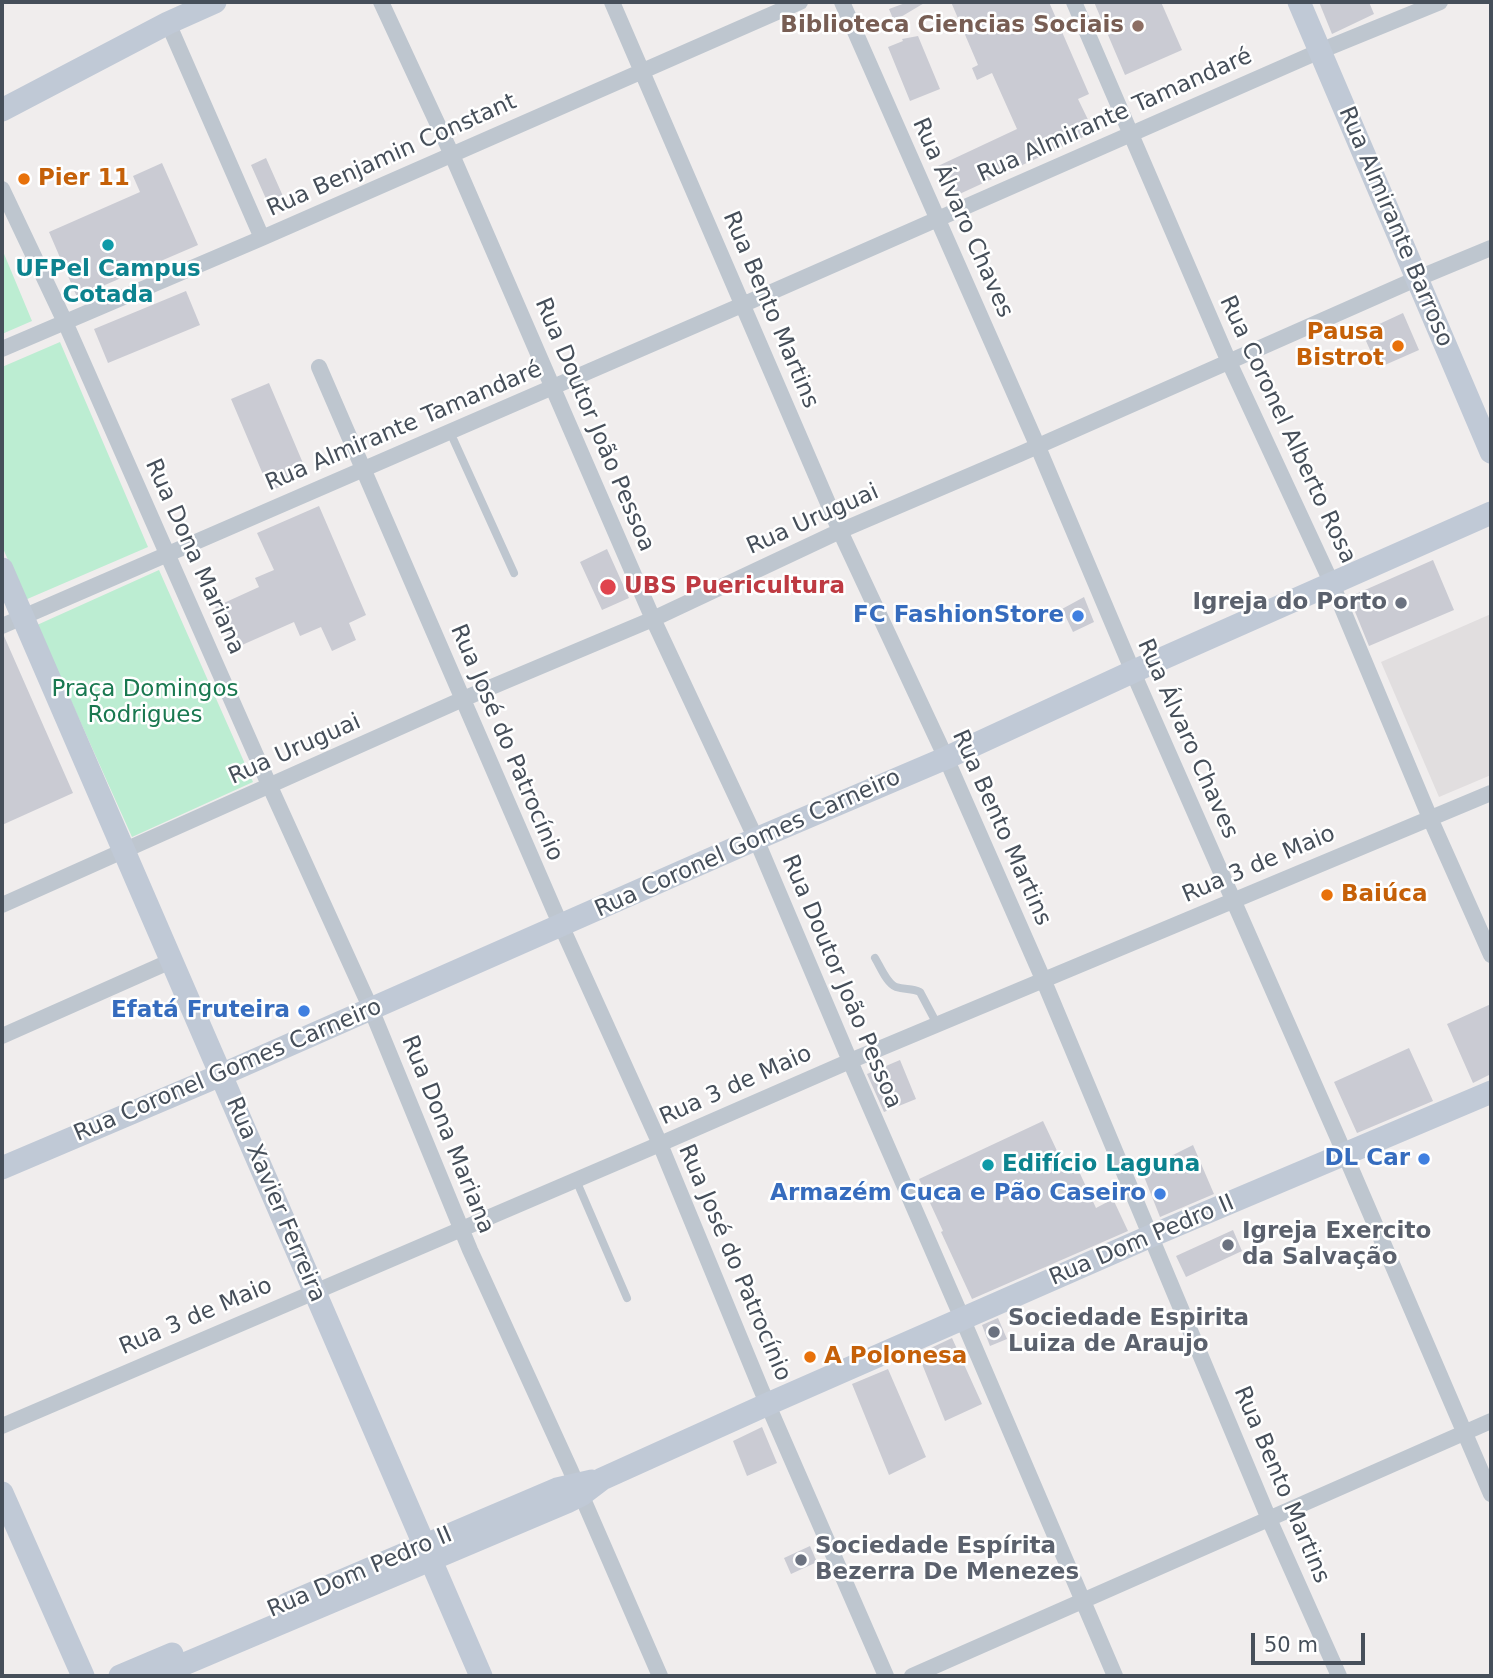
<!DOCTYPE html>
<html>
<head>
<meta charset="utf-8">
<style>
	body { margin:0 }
	#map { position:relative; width:1493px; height:1678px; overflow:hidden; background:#f0eded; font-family:"DejaVu Sans",sans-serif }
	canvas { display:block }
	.frame { position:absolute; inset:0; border:4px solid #464f5a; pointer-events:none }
	.scale { position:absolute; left:1251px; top:1633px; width:114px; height:32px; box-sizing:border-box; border:4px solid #464f5a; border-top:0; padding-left:9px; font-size:21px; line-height:24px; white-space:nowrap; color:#464f5a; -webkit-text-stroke:5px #fff; paint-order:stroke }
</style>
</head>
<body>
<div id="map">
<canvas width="1493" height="1678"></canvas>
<div class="frame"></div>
<div class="scale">50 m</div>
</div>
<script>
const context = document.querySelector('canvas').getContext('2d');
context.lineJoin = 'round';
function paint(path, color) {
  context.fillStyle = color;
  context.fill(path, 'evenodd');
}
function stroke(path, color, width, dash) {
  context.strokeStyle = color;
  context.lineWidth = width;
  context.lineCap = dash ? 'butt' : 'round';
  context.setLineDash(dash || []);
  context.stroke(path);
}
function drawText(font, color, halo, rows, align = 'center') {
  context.font = font + ' "DejaVu Sans",sans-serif';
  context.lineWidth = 5;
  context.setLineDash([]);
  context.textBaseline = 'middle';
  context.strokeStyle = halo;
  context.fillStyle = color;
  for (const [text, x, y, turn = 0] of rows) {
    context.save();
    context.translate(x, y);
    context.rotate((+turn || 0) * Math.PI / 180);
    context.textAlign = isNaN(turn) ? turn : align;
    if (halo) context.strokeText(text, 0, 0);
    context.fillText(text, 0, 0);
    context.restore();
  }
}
const education = new Path2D(`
	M1491,614v161l-52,22 -58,-135z`);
const green = new Path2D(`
	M2,249l30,72 -30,13z
	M60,342l88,205 -123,53 -23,-54v-179z
	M159,570l94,212 -121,55 -95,-212z`);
const building = new Path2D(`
	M908,2h18l-32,19 -5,-12z
	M951,2h98l40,92 -11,5 16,33 -141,65 -15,-31 79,-37 -25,-56 -15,7 -5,-12 6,-3z
	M1094,2h67l21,48 -57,25z
	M1319,2h50l5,12 -42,20z
	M918,36l22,53 -30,12 -22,-54 15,-6 -1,-2z
	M266,158l20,45 -15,7 -20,-45z
	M162,163l36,82 -121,52 -28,-65 91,-40 -7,-16z
	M186,291l14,34 -92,38 -14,-34z
	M1403,313l16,37 -41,18 -16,-36z
	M269,383l39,92 -38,16 -39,-92z
	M319,506l47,109 -17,8 7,17 -24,11 -11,-24 -21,9 -6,-14 -61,27 -18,-42 44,-20 -4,-9 19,-8 -17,-37z
	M607,549l22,49 -27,12 -22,-48z
	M1433,560l21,50 -85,36 -20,-49z
	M1084,597l10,25 -21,10 -11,-23z
	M2,636h2l69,157 -71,32z
	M1491,1004v70l-18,9 -26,-59z
	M1409,1048l24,53 -76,32 -23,-51z
	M900,1060l16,39 -32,13 -17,-38z
	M1043,1121l23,49 10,-5 20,43 17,-9 15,32 -156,68 -31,-67 2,-1 -24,-52z
	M1193,1145l21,49 -54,23 -17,-43 30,-12 -2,-6z
	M1233,1230l9,21 -56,26 -10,-21z
	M998,1318l9,21 -17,7 -8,-21z
	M952,1338l30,66 -37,17 -27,-67z
	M888,1369l38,88 -37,18 -37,-91z
	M762,1427l15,36 -30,13 -14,-35z
	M810,1546l7,16 -26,12 -7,-16z`);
const lane = new Path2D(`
	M450,432l64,141
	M875,958c5,8 12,26 21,29 9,3 16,1 24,5l17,32
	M576,1180l51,118`);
const street = new Path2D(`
	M381,2l71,153 201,464 103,220 94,222 112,257 153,358
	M612,2l228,529 106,227 97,221 226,540 70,157
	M842,2l196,445 101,239 198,450 154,358
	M1074,2l155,360 103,222 98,234 61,137
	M168,23l94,215
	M2,189l63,133 197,447 109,240 99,241 100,219 90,207
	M2,349l260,-111 538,-236
	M319,367l236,545 105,232 101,245 125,287
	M2,626l740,-321 578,-254 120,-49
	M2,905l461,-206 190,-80 187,-88 180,-77 396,-175 75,-31
	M2,1036l169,-75
	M2,1426l658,-282 190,-83 641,-268
	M912,1676l579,-255`);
const secondary = new Path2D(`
	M1299,2l192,450
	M2,110l166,-87 47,-21
	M2,569l479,1107
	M2,1168l219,-93 535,-236 190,-81 186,-86 359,-159
	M2,1493l81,183
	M287,1604l270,-115 35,-8
	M120,1676l52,-22
	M156,1676l411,-174 14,-7 21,-16 166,-75 383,-168 340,-144`);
const markers = [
	[1138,26,7,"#8d6e63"],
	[24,179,7,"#e8710a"],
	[108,245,7,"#0f9aa8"],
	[1398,346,7,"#e8710a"],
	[608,587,9,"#e0444e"],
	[1401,603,7,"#6b7280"],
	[1078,616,7,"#3f7fe0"],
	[1327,895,7,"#e8710a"],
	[304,1011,7,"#3f7fe0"],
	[1424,1159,7,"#3f7fe0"],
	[988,1165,7,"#0f9aa8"],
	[1160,1194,7,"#3f7fe0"],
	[1228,1245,7,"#6b7280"],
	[994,1332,7,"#6b7280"],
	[810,1357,7,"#e8710a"],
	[801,1560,7,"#6b7280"]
];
const educationNames = [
	["Biblioteca Ciencias Sociais",1124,26]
];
const streetNames = [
	["Rua Almirante Tamandaré",1115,116,-24],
	["Rua Benjamin Constant",392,156,-24],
	["Rua Álvaro Chaves",962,218,66],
	["Rua Almirante Barroso",1395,227,67],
	["Rua Bento Martins",770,310,67],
	["Rua Doutor João Pessoa",594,425,67],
	["Rua Almirante Tamandaré",404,427,-23],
	["Rua Coronel Alberto Rosa",1287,430,65],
	["Rua Uruguai",813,520,-24],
	["Rua Dona Mariana",194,557,66],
	["Rua Álvaro Chaves",1187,739,66],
	["Rua José do Patrocínio",506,743,67],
	["Rua Uruguai",295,750,-24],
	["Rua Bento Martins",1001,828,66],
	["Rua Coronel Gomes Carneiro",748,844,-24],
	["Rua 3 de Maio",1259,865,-23],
	["Rua Doutor João Pessoa",841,982,67],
	["Rua Coronel Gomes Carneiro",228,1071,-23],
	["Rua 3 de Maio",736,1086,-24],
	["Rua Dona Mariana",447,1135,68],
	["Rua Xavier Ferreira",275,1200,67],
	["Rua Dom Pedro II",1142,1241,-23],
	["Rua José do Patrocínio",734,1263,67],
	["Rua 3 de Maio",196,1317,-23],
	["Rua Bento Martins",1281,1485,67],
	["Rua Dom Pedro II",360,1573,-23]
];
const foodNames = [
	["Pier 11",38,179],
	["Pausa",1384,333,"right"],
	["Bistrot",1384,359,"right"],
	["Baiúca",1341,895],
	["A Polonesa",824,1357]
];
const cultureNames = [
	["UFPel Campus",108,270],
	["Cotada",108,296],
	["Edifício Laguna",1002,1165,"left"]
];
const healthNames = [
	["UBS Puericultura",624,587]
];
const worshipNames = [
	["Igreja do Porto",1387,603,"right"],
	["Igreja Exercito",1242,1232],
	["da Salvação",1242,1258],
	["Sociedade Espirita",1008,1319],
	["Luiza de Araujo",1008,1345],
	["Sociedade Espírita",815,1547],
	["Bezerra De Menezes",815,1573]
];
const shopNames = [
	["FC FashionStore",1064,616],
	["Efatá Fruteira",290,1011],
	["DL Car",1410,1159],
	["Armazém Cuca e Pão Caseiro",1146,1194]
];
const parkNames = [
	["Praça Domingos",145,690],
	["Rodrigues",145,716]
];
paint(education, '#e1dedf');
paint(green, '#bcedd2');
paint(building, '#cacbd3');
stroke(lane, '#bec6cf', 8);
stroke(street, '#bec6cf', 16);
stroke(secondary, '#c0c9d6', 23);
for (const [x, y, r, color] of markers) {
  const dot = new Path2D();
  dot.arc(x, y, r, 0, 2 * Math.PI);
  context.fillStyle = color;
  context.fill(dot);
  stroke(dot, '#fff', 2.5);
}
drawText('bold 23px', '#785e54', '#fff', educationNames, 'right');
drawText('23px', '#464f5a', '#fff', streetNames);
drawText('bold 23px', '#c56008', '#fff', foodNames, 'left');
drawText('bold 23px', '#0d838f', '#fff', cultureNames);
drawText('bold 23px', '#be3a42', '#fff', healthNames, 'left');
drawText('bold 23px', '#5b616d', '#fff', worshipNames, 'left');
drawText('bold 23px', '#366cbe', '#fff', shopNames, 'right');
drawText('23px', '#197850', '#fff', parkNames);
</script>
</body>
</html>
